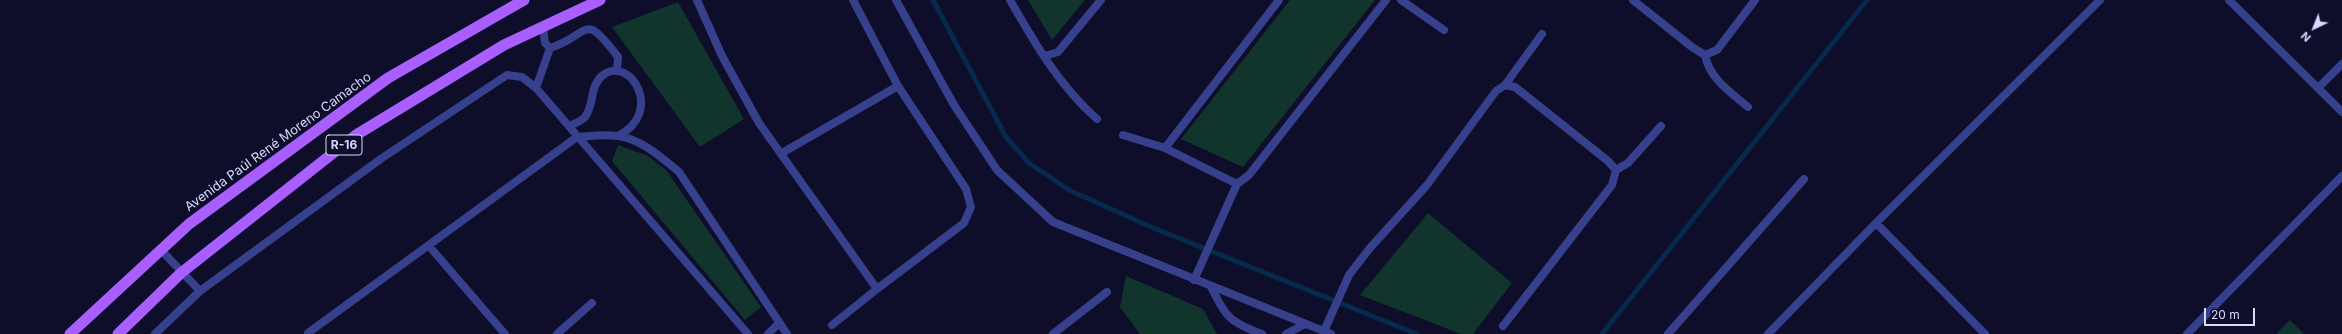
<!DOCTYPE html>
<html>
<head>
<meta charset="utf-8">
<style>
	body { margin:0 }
	#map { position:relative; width:2342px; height:334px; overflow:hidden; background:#0f0e2a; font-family:Inter,sans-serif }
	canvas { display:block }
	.north { position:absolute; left:2294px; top:8px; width:40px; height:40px; -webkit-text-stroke:3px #0f0e2a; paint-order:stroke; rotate:223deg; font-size:11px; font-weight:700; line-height:16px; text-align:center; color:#d7d9ff }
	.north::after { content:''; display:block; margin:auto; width:14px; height:18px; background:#d7d9ff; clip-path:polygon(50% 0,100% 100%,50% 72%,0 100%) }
	.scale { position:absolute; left:2204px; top:308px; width:51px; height:18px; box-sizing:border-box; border:2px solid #d7d9ff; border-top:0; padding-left:5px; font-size:12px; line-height:14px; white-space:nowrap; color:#d7d9ff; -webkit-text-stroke:3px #0f0e2a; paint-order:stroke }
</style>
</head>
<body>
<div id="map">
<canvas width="2342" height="334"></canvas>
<div class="north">N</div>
<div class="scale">20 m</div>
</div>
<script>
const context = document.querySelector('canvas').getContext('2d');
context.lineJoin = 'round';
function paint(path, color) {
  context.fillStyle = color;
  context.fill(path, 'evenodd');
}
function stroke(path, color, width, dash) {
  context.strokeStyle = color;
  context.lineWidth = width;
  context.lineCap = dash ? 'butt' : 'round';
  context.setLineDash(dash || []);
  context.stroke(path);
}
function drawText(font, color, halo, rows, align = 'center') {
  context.font = font + ' Inter,sans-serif';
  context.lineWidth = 4;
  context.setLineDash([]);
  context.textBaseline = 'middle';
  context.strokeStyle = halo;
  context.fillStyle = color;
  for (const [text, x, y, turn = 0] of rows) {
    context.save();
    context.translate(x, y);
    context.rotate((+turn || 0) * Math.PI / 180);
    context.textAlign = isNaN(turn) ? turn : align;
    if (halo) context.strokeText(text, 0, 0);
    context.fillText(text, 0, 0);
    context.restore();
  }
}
const green = new Path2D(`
	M1028,0h57l-33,40z
	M1290,0h85l-132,167 -62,-28z
	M678,2l66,117 -44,28 -88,-120z
	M618,145l30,11 18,14 95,137 -16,13 -133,-159z
	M1428,213l84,70 -39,51h-12l-101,-39z
	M1126,276l77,33 14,25h-77l-20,-27z
	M2290,320l14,14h-28z`);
const stream = new Path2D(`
	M933,0l73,137 23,26 40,27 82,37 266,107
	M1602,334l265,-334`);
const minor = new Path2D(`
	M697,0l25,56 37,67 118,166
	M896,0l58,105 43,65 56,52 278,112
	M1010,0c24,42 50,87 87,119
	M1401,0l43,30
	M1633,0l59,47 13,8 12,-5 38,-50
	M2229,0l113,112
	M543,27l2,16 5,5
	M1705,55c4,23 25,37 43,52
	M1045,56l13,-4 43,-52
	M1505,85l10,2 93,74 8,9
	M2319,87l23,-23
	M536,88l212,246
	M569,126c5,-2 12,-5 16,-9 10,-13 4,-31 18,-42 27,-20 62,37 15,61
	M1123,135l42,13 72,36
	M1165,148l114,-148
	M782,153l116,-67
	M1876,223l109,111
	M429,246l76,88
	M161,250l39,41
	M1194,280l43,-96 12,-9 137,-175
	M1211,287c16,31 18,35 51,47
	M832,325l45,-36 87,-66 7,-16 -5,-18 -68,-103 -45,-86
	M1503,326l109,-141 4,-15 12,-7 33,-37
	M1324,331l25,-56 21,-27 57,-63 69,-94 9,-6 37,-51
	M308,333l269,-196c13,-1 28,-3 41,-1 23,3 43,21 61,36l108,162
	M155,334l45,-43 182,-133 125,-83 15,2 14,11 14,-40c41,-13 32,-39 68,9l-1,14
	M557,334l35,-31
	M768,334l11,-11
	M1053,334l54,-42
	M1286,334l19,-10
	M1668,334l136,-155
	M1768,334l108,-111 224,-223
	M2187,334l155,-158`);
const primary = new Path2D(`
	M70,334l119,-110 199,-146 136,-78
	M118,334l63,-61 175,-138 148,-90 96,-45`);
const shields = [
	[344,145,36]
];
const shieldNames = [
	["R-16",344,145]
];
const streetNames = [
	["Avenida Paúl René Moreno Camacho",278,142,-36]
];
paint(green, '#11342d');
stroke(stream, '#062a4b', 5);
stroke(minor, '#36408c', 8);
stroke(primary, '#a95eff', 11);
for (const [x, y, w] of shields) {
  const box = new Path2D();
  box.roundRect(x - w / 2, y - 10, w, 20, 3);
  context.fillStyle = '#0f0e2a';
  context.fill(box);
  stroke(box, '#d7d9ff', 1);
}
drawText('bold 12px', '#d7d9ff', null, shieldNames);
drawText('13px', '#d7d9ff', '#0f0e2a', streetNames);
</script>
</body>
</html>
